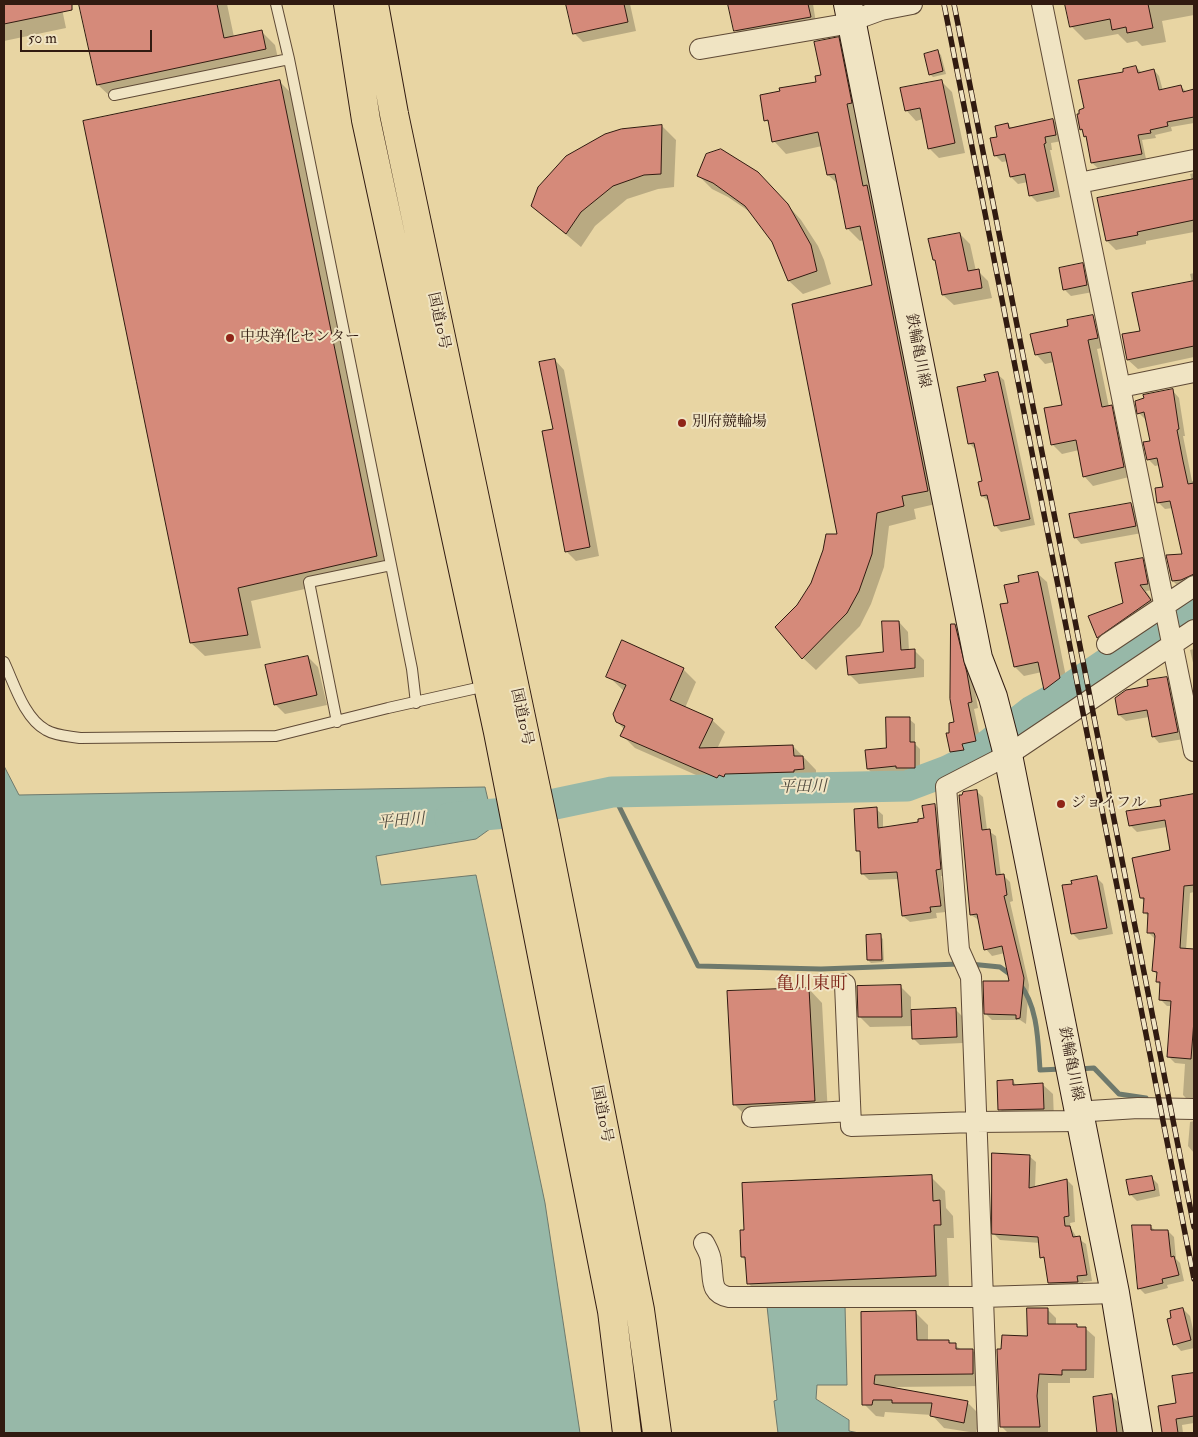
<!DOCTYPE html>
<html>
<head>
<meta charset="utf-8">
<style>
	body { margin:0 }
	#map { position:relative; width:1198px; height:1437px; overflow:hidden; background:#e8d5a3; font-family:"IM FELL Double Pica",serif }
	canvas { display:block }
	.frame { position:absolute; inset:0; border:5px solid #311b11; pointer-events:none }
	.scale { position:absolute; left:20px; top:30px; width:132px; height:22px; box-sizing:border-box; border:2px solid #311b11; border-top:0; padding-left:6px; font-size:15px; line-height:18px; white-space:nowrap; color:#311b11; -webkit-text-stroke:4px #f0e4c3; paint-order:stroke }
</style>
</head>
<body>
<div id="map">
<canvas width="1198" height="1437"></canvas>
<div class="frame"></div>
<div class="scale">50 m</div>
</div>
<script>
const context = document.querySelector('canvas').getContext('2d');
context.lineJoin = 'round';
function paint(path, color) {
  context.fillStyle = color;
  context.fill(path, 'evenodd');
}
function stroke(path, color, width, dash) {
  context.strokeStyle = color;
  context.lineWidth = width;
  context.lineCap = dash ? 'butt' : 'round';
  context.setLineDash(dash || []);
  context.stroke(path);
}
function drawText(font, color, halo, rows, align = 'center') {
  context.font = font + ' "IM FELL Double Pica","Noto Serif JP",serif';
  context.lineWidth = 4;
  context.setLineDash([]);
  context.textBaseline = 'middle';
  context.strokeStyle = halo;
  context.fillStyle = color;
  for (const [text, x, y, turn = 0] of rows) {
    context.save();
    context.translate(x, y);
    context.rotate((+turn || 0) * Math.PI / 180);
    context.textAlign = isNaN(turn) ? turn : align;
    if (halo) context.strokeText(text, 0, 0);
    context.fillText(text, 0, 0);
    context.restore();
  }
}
const water = new Path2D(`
	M4,766l15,29 466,-8 9,39 -18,13 -100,17 5,29 95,-10 69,328 35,230h-576z
	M845,1305l2,80h-30l-1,14 33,21v11l10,2h-81l-4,-32 3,-1 -10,-94z`);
const shadow = new Path2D(`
	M4,4h57l5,24 -62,13z
	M81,4h146l7,33 28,-5 13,13 4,18 -167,35 -14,-13z
	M568,4h62l6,27 -53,11 -9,-9z
	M729,4h84l3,19 -74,14 -7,-7z
	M1067,4h127v11l-32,6 4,21 -24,4 -5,-5 -10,2 -9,-9 -33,6 -14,-14z
	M838,39l13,12 89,452 -26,6 2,10 -27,7 -5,41 -13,37 -11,22 -44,44 -13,-12 -5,-52 40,-71 36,-249 -10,-46 -4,1 -13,-13 -8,-43 -11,-10 -6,-29 -36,8 -12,-13 -4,-16 -4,-5 51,-37 6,-7z
	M938,52l3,3 5,19 -13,3 -3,-3z
	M1136,67l6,6 12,-3 5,6 4,15 18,-4 6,5 7,-1v32l-23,4 1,4 -17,4 1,3 -14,2 4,19 -48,9 -6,-5 -7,-30 -4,-4 5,-20 39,-36z
	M280,82l14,14 96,474 -139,31 10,47 -56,8 -14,-13z
	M942,82l10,10 13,61 -26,5 -10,-10 -6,-29 -7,2 -10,-11z
	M1053,120l7,7 2,14 -11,2 1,7h-2l10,47 -23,5 -7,-7 -2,-13 -10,2 -7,-7 -3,-16 -6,1 -7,-7 4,-17 9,-14 4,5z
	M662,126l14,14 -2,47 -16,2 -31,10 -32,27 -14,21 -49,-41z
	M1194,173v59l-48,9v3l-30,6 -9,-9 85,-60 -2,-7z
	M698,175l68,6 35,39 17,26 6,14 7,24 -28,10 -14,-13 -16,-40 -20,-27 -25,-17 -16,-8z
	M960,234l10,10 6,27h2l10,10 4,17 -38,7 -11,-10 -6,-32 -3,-3z
	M1082,265l7,6 4,21 -22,4 -7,-7z
	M1194,273v84l-56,12 -10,-9 14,-28 50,-50 -2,-8z
	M1093,317l9,9 4,21 -9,2 12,58 11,9 13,60 -40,10 -9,-10 -5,-26 -17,4 -10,-10 11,-38 -9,-44 -9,2 -9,-10 33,-27z
	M555,360l9,10 35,186 -23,5 -10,-10 -12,-121z
	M997,374l7,6 31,145 -34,7 -6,-7 -5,-23 -8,-6 1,-14 -7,-32 -7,-7 18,-61z
	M1173,391l6,7 6,38h-2l9,45h2v103l-14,4 -7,-7 11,-26 -11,-47 -8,1 -7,-7 6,-14 -4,-23 -5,1 -7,-7 3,-17 -5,-22 -7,-7z
	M1131,504l6,7 5,22 -61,11 -6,-7z
	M1142,559l7,7 5,24 -8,1 11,16 -53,37 -6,-7 27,-33z
	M1038,574l9,8 21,105 -14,11 -9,-8 -3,-18 -18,4 -9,-9 -14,-62 8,-1 12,-21z
	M899,622l9,10 1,19 5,-1 10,10v17l-65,7 -10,-10 36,-21z
	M955,625l6,7 12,48 5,28 -4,1 8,38 -14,3 1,6 -11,2 -6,-7 -2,-17 6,-11z
	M1194,649v18l-4,-17z
	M308,657l10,10 9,38 -42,9 -10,-10z
	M683,669l13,13 -11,26 27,12 13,12 -8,17 76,-3 23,24v12h-9v2l-69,3 -1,2 -5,-2 -2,3 -95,-42 -13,-13 3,-5 -8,-8 7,-31 -16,-15z
	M1166,678l7,7 11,54 -25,4 -6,-7 -4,-19 -23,4 -7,-6 30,-28z
	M909,719l6,5v20l5,5v24l-19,-2 -27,4 -6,-6 19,-20z
	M976,791l7,6 4,33 9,6 5,40h3l6,6 3,19 -3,1 19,83 -3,39 -6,-4h-28l-6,-6 24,-32 -5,-29 -13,3 -6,-7 -7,-29 -8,-5z
	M1194,795v97l-4,1 -4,57h8v39l-6,2v2h6v109l-5,-1 -6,-6 2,-31 -10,-1 -7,-7 4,-50h-5l-7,-7 1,-13 -4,-4 1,-7 -5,-4 2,-32 -7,-7 1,-15 -5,-5 1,-10 -4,-4 31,-47 -5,-24 -30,5 -7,-7 33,-18 -1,-6z
	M935,806l7,6 5,64h-6l5,36 -10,1 1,5 -27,4 -7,-6 -4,-37 -30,1 -6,-6 -1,-20 -5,-4 19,-41 7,6v14l37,-6z
	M1096,877l7,7 10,50 -34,6 -7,-7z
	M880,936l3,3 1,23 -13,1 -3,-3z
	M901,987l10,10v14l45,-1 6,6 1,27 -43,2 -7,-7v-12l-43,1 -10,-10z
	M809,989l13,14 6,112 -80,3 -14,-14z
	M1013,1081l4,5 25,-2 11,10 1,25 -44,1 -10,-11z
	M1194,1121v32l-6,-7 2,-24z
	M1029,1156l7,6 -1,26 32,-8 6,6 2,36 -5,1 1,5 6,10 9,6 6,37 -9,1 1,6 -29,1 -6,-6 -3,-22 -4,-4 -2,-14 -40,-3 -6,-6z
	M931,1177l14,14 1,17 7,8 1,22h-7l2,51 -187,8 -14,-14 -1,-21 -5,-5z
	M1151,1177l7,7 2,12 -23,5 -7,-7z
	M1150,1226l6,5h12l6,6 2,22 4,4 4,18 -17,4 1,3 -23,6 -6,-6z
	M1047,1309l9,9v7l20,1 3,3h7l9,8 -1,41h-24v5h-22v50h-40l-7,-7 27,-89z
	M1183,1309l7,7 4,18v14l-13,3 -6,-7z
	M863,1313h53l12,12v17l20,-1 14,9h10l13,13v23l-93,1 75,15 13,13 -4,18 -32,-5 -12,-13 -47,-3 -1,5 -8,-1 -12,-12z
	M1194,1375v48l-12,2 1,8h-19l-4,-26 18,-3 -5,-26z
	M1112,1396l6,6 5,31h-26l-3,-35z`);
const stream = new Path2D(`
	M612,792l86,174 123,3 138,-5
	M970,964l30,3 11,8
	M1019,983c19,23 19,58 21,87l22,-1
	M1078,1069l16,-1 25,26 27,4`);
const river = new Path2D(`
	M450,818l67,-6 95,-20 295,-6 40,-15 22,-11 63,-49 25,-14 137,-93`);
const building = new Path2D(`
	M4,4h68v6l-68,14z
	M79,4h138l7,34 38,-8 4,19 -169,36z
	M566,4h58l4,18 -55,12z
	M728,4h80l3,13 -77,14z
	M1065,4h83l5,24 -26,5 -1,-6 -14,3 -2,-11 -40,8z
	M839,37l13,66 -5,1 16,82 4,-1 61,306 -26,5 2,10 -27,7 -5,41 -13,37 -12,22 -45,46 -27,-32 22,-22 14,-22 12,-33 3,-16h11l-45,-230 80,-19 -12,-59 -14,3 -11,-55 -8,1 -9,-43 -46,10 -4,-22 -4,1 -4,-26 20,-4 -1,-3 37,-6 -1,-6 6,-1 -7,-33z
	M938,50l5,21 -14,4 -5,-21z
	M1136,66l2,7 16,-4 5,21 22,-5 2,7 11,-3v28l-27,5 1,4 -18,4 1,3 -13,2 4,19 -51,9 -5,-27 -2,1 -2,-8 -2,1 -3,-16h2v-4l5,-2 -6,-28 45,-8v-3z
	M280,80l97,476 -139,32 10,47 -58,8 -107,-522z
	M942,80l13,63 -27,6 -8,-41 -15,3 -5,-23z
	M1053,119l3,16 -11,2 1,6 -2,1 10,47 -25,5 -4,-22 -15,3 -5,-23 -11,2 -4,-18 7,-1 -2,-11 13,-3 1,5z
	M662,125l-1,49 -17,1 -31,11 -32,26 -15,22 -35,-28 7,-19 28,-31 39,-22 16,-5z
	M721,149l37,23 30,32 23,41 6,26 -29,10 -16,-39 -27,-36 -32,-23 -16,-7 9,-22z
	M1194,179v41l-57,12 1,3 -32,6 -9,-43z
	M960,233l8,38 11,-2 3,19 -40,7 -7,-35h-2l-5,-21z
	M1083,263l4,22 -24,5 -4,-22z
	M1194,281v65l-67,14 -5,-26 18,-3 -8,-38z
	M1093,315l5,23 -10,2 14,67 10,-2 12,62 -41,10 -7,-37 -25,5 -7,-37 18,-3 -11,-53 -16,3 -5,-21 38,-8 -1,-6z
	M555,359l35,188 -25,5 -23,-121 11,-2 -14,-67z
	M998,372l32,147 -36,7 -7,-31 -6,1 -3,-14 4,-1 -8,-38 -6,1 -11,-57 29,-6 -2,-6z
	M1173,389l6,40 -2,1 6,31 5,23 6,-1v91l-13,6 -9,1 -6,-26 16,-1 -12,-53 -13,2 -2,-15 8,-1 -6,-29 -10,2 -4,-18 7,-1 -6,-29 -7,2 -2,-13 9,-3 -1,-3z
	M1131,503l5,23 -62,12 -5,-24z
	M1143,558l5,26 -8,1 11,15 -54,38 -9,-22 35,-13 -8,-40z
	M1038,572l22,106 -16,12 -6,-28 -24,5 -14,-63 8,-1 -4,-18 15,-3 -1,-6z
	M882,621h17l2,29 14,-1v19l-67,7 -2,-19 37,-4z
	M951,624h4l12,49 5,29 -4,1 8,38 -14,3 2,6 -14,2 -4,-19h3v-10l5,-1 -4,-23z
	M622,640l62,28 -14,32 43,19 -14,29 94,-3 1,11h9l1,13 -10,1v2l-69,2 -1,3 -5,-2 -2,3 -97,-42 5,-10 -9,-4 -3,-8 13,-29 -20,-8z
	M308,656l9,39 -43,10 -9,-40z
	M1167,677l11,55 -26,5 -5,-27 -29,5 -3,-17 11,-8 22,-4 -1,-6z
	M886,717h24v25h5v26h-19v-2l-29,3 -2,-19 21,-2z
	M977,790l5,40 8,-1 6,46 8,-1 3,21 -3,1 20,82 -4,40 -4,1v-4l-32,-1 -1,-33h26l-7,-35 -18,4 -7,-36 -7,1 -11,-120h3l1,-3z
	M1194,794v91l-10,1 -4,62 14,1v71l-3,39 -24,-2 4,-56 -12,-1 1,-18h-4l1,-10 -5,-1 3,-35 -1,-3h-7l1,-20h-5l1,-15h-4l-8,-40 38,-8 -5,-30 -36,6 -3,-15 35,-5 -1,-6z
	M935,804l6,65 -5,1 5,36 -11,1 1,5 -29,4 -5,-44 -36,2 -1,-23h-4l-2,-42 23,-2 1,21 40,-6v-3l6,-1 -2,-12z
	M1097,876l10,52 -36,6 -9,-49 10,-1 -1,-3z
	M881,934l1,26h-15l-1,-25z
	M901,985l1,32h-44l-1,-31z
	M809,988l6,113 -82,4 -6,-114z
	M956,1008l1,29 -45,2 -1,-29z
	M1013,1080v5l30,-2 1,26 -46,1 -1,-29z
	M992,1153l38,2 -1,33 38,-9 2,37 -5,1 1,9h5l3,11 7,-1 7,39 -10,1 1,6 -30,1 -4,-26 -4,1 -2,-21 -46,-3z
	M932,1175l1,26 7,-1 1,25h-7l2,51 -189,8 -2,-27h-4l-1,-27h4l-2,-47z
	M1152,1176l3,14 -26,5 -3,-15z
	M1132,1225h19v5h17l3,27 3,-1 5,19 -17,4 1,4 -25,6z
	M1027,1308h21v16h29v3h9v43h-24v5l-23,-1 -2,22 3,31h-40l-3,-78h4l1,-14 25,1z
	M1183,1308l8,32 -18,5 -6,-26 4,-1 -1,-7z
	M916,1311l1,29h32v3h7v6h17v25l-98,1 -1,9 94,17 -4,22 -34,-7 2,-13h-40v-3h-19l-1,5h-10l-1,-93z
	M1194,1373v43l-18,3 2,14h-16l-4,-27 18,-3 -4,-27z
	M1112,1394l5,39h-20l-4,-36z`);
const lane = new Path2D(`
	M276,4l13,55
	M114,95l175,-36 123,610 4,34
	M4,662c10,21 20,56 42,68 10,6 23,6 34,8l196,-2 112,-28 98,-22
	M337,722l-28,-140 82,-17`);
const street = new Path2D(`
	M1042,4l152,747
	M700,49l140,-24 41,-15 31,-6
	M1079,183l115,-23
	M1121,387l73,-15
	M1107,644l87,-58
	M845,984l6,142 124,-4 106,-1 9,-10 48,-3 56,1
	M752,1117l98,-6
	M704,1243c3,6 7,12 7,19 3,17 -2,31 18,35h253l133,-4
	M988,1433l-17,-456 -12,-27 -13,-163 62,-32 186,-125`);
const secondary = new Path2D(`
	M848,4l130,654 15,39 15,58 107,538 23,140`);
const highway = new Path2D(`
	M348,4l18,116 132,612 114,579 15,122
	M374,4l20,110 151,717 95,479 17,123`);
const rail = new Path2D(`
	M944,4l250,1275
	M954,4l240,1223`);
const markers = [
	[230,338,5,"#8f2418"],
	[682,423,5,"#8f2418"],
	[1061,804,5,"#8f2418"]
];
const streetNames = [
	["国道10号",438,321,78],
	["鉄輪亀川線",917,351,79],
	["国道10号",521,717,78],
	["鉄輪亀川線",1070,1064,79],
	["国道10号",601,1114,79]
];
const poiNames = [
	["中央浄化センター",240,338],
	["別府競輪場",692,423],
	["ジョイフル",1071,804]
];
const waterNames = [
	["平田川",803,788,-1],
	["平田川",401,822,-5]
];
const quarterNames = [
	["亀川東町",812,985]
];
paint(water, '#97b8a8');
stroke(water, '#6e796c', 1);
paint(shadow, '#0003');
stroke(stream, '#6e796c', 5);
stroke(river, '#97b8a8', 31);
paint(building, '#d58a7a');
stroke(building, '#311b11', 1);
stroke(lane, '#5f4a36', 12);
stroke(street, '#5f4a36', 22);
stroke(secondary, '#311b11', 30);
stroke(highway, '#311b11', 30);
stroke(lane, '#f0e4c3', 10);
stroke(street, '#f0e4c3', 20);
stroke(secondary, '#f0e4c3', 28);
stroke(highway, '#e8d5a3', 28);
stroke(rail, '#311b11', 5.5);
stroke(rail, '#f0e4c3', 4, [11]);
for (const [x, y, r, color] of markers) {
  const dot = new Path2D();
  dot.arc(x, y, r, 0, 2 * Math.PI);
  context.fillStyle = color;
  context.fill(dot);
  stroke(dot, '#f0e4c3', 2);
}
drawText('15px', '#311b11', '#f0e4c3', streetNames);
drawText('15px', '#311b11', '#f0e4c3', poiNames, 'left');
drawText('italic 16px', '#504a3e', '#f0e4c3', waterNames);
drawText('18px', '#7a1f14', '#f0e4c3', quarterNames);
</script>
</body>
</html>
